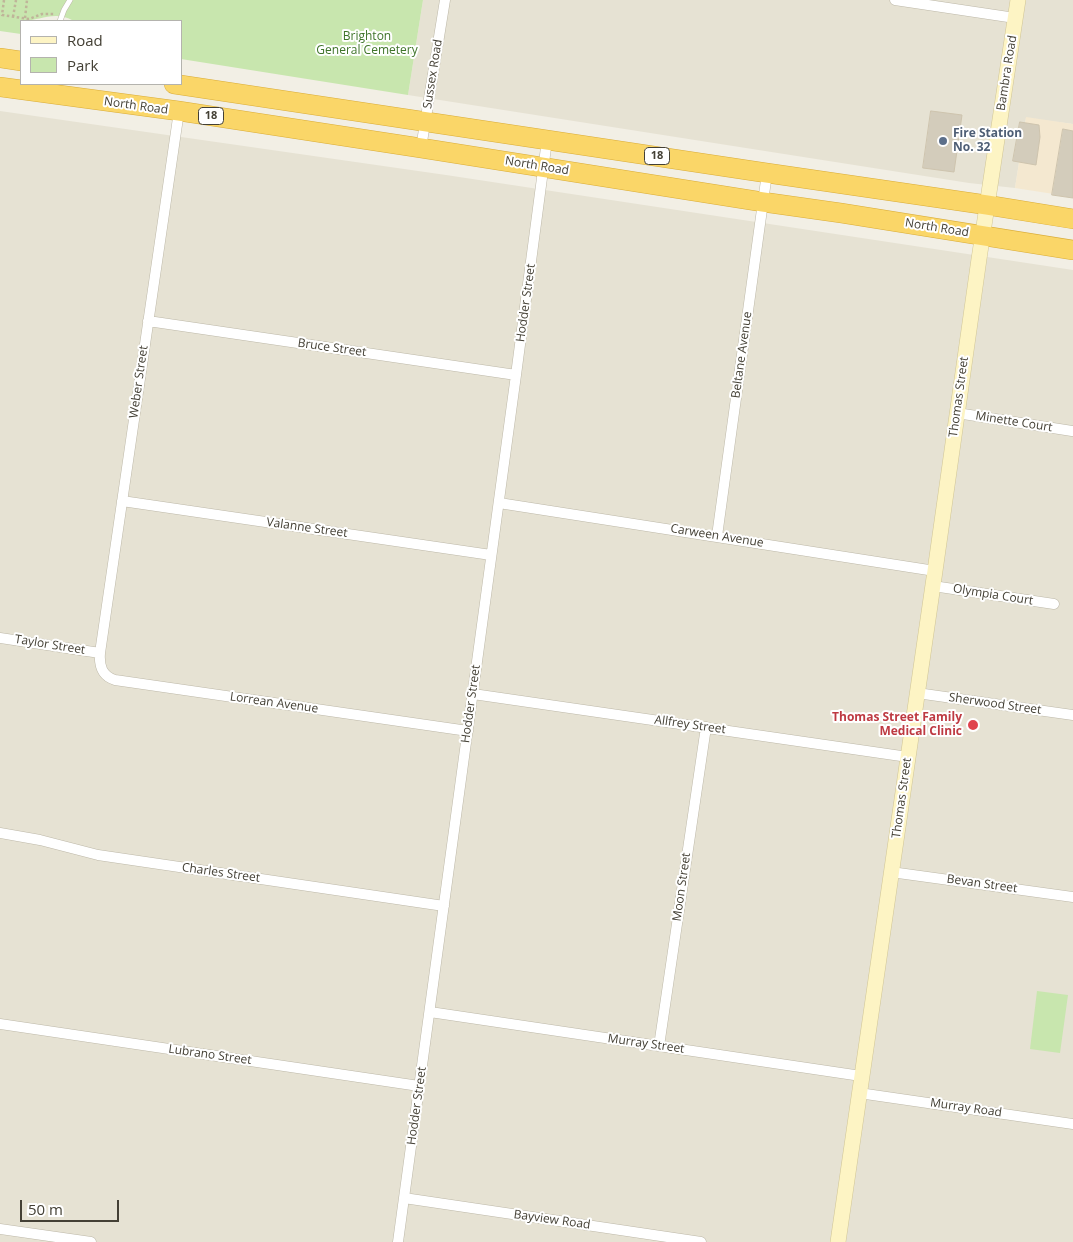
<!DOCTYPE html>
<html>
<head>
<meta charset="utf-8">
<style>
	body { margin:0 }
	#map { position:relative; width:1073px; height:1242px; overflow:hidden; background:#f2efe5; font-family:"Open Sans",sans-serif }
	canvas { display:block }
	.legend { position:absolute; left:20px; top:20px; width:162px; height:65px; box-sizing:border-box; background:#fff; border:1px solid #b4b3ae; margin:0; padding:6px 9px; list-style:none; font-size:15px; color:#444035 }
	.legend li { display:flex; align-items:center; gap:10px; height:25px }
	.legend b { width:25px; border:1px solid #b4b3ae }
	.scale { position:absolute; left:20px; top:1200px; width:99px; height:22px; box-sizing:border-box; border:2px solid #444035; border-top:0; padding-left:6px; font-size:15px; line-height:18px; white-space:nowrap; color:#444035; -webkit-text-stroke:4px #fff; paint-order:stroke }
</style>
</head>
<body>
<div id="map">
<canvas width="1073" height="1242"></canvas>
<ul class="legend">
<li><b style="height:6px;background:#fdf4c4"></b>Road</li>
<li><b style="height:14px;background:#c8e6ae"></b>Park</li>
</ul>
<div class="scale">50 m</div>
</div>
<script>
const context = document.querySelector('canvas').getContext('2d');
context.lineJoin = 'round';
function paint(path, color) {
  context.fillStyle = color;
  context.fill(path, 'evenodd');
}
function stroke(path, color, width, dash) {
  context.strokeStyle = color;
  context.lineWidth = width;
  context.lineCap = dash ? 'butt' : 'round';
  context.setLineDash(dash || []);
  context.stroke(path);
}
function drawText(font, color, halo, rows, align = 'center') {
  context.font = font + ' "Open Sans",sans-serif';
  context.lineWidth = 4;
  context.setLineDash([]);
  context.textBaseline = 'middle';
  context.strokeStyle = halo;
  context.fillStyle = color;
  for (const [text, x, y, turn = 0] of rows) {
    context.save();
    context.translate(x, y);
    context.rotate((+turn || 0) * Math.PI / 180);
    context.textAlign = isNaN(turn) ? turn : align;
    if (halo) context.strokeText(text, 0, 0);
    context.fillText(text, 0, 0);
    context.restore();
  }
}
const residential = new Path2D(`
	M423,0h650v124l-47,-6 -11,70 -46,-5 -561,-88z
	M0,111l446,64 627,95v972h-1073z`);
const commercial = new Path2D(`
	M1026,117l47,7v73l-58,-9z`);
const green = new Path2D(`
	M0,0h423l-15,95 -227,-36v-38h-107c-21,-11 -32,0 -53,0v13l-21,-3z
	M1037,991l31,4 -8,58 -30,-4z`);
const building = new Path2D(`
	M931,111l31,4 -8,57 -31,-4z
	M1020,122l19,3 1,12 -4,28 -23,-4z
	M1063,129l10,2v67l-21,-3z`);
const path = new Path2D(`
	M4,0l-2,15 27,4 13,-5h12
	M13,17l3,-17
	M25,18l2,-18`);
const lane = new Path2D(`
	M60,21l4,-11 6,-10`);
const street = new Path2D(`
	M895,0l120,18
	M179,111l-79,542c-1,13 2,23 15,27l353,51
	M421,148l24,-148
	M148,321l368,54
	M957,413l115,18
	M122,501l369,54
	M499,503l436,68
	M717,536l50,-363
	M933,586l121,18
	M0,638l100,15
	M917,693l156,22
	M473,694l435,63
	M0,833l40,7 58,15 346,51
	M891,872l182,25
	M430,1012l431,64
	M0,1024l419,62
	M659,1046l47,-319
	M859,1093l214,31
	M404,1198l297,44
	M0,1229l91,13
	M398,1242l118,-867 31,-235`);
const secondary = new Path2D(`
	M838,1242l97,-671 44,-312 39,-259`);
const highway = new Path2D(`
	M0,58l21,3
	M174,84l593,89 220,32 86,14
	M0,87l179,24 242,37 342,54 78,11 232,37`);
const markers = [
	[943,141,5,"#5c6f8a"],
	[973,725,6,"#e0444e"]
];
const shields = [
	[211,116,25],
	[657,156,25]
];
const shieldNames = [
	["18",211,116],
	["18",657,156]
];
const parkNames = [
	["Brighton",367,37],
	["General Cemetery",367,51]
];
const streetNames = [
	["Bambra Road",1007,73,-81],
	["Sussex Road",433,74,-81],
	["North Road",136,106,8],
	["North Road",537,166,9],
	["North Road",937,228,9],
	["Hodder Street",526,303,-82],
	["Bruce Street",332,348,8],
	["Beltane Avenue",742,355,-82],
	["Weber Street",139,382,-82],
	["Thomas Street",959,397,-82],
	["Minette Court",1014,422,9],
	["Valanne Street",307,528,8],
	["Carween Avenue",717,536,9],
	["Olympia Court",993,595,9],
	["Taylor Street",50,645,9],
	["Lorrean Avenue",274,703,8],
	["Hodder Street",471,704,-82],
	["Sherwood Street",995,704,8],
	["Allfrey Street",690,725,8],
	["Thomas Street",902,798,-82],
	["Charles Street",221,873,8],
	["Bevan Street",982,884,8],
	["Moon Street",682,887,-82],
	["Murray Street",646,1044,8],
	["Lubrano Street",210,1055,8],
	["Hodder Street",417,1106,-82],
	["Murray Road",966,1108,8],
	["Bayview Road",552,1220,8]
];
const serviceNames = [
	["Fire Station",953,134],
	["No. 32",953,148]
];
const healthNames = [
	["Thomas Street Family",962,718],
	["Medical Clinic",962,732]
];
paint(residential, '#e6e2d3');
paint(commercial, '#f4e8d0');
paint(green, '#c8e6ae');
paint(building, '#d3ccbb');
stroke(building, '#cec4ae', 1);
stroke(lane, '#bdb8a8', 6);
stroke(street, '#bdb8a8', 11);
stroke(secondary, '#d1c696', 16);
stroke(highway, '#d9ac38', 20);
stroke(path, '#bfb599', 2.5, [2.5, 2.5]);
stroke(lane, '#fff', 5);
stroke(street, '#fff', 10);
stroke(secondary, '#fdf4c4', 15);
stroke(highway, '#fad668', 19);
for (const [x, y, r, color] of markers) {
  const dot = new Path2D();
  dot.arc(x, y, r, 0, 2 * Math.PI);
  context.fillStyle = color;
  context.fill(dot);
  stroke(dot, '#fff', 2);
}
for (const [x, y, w] of shields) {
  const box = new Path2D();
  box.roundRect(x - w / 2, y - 8.5, w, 17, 4);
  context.fillStyle = '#fff';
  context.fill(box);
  stroke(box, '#444035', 1);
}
drawText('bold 11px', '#444035', null, shieldNames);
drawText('12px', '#3f742a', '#fff', parkNames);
drawText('12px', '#444035', '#fff', streetNames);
drawText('bold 12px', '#4e5e75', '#fff', serviceNames, 'left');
drawText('bold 12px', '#be3a42', '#fff', healthNames, 'right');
</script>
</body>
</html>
